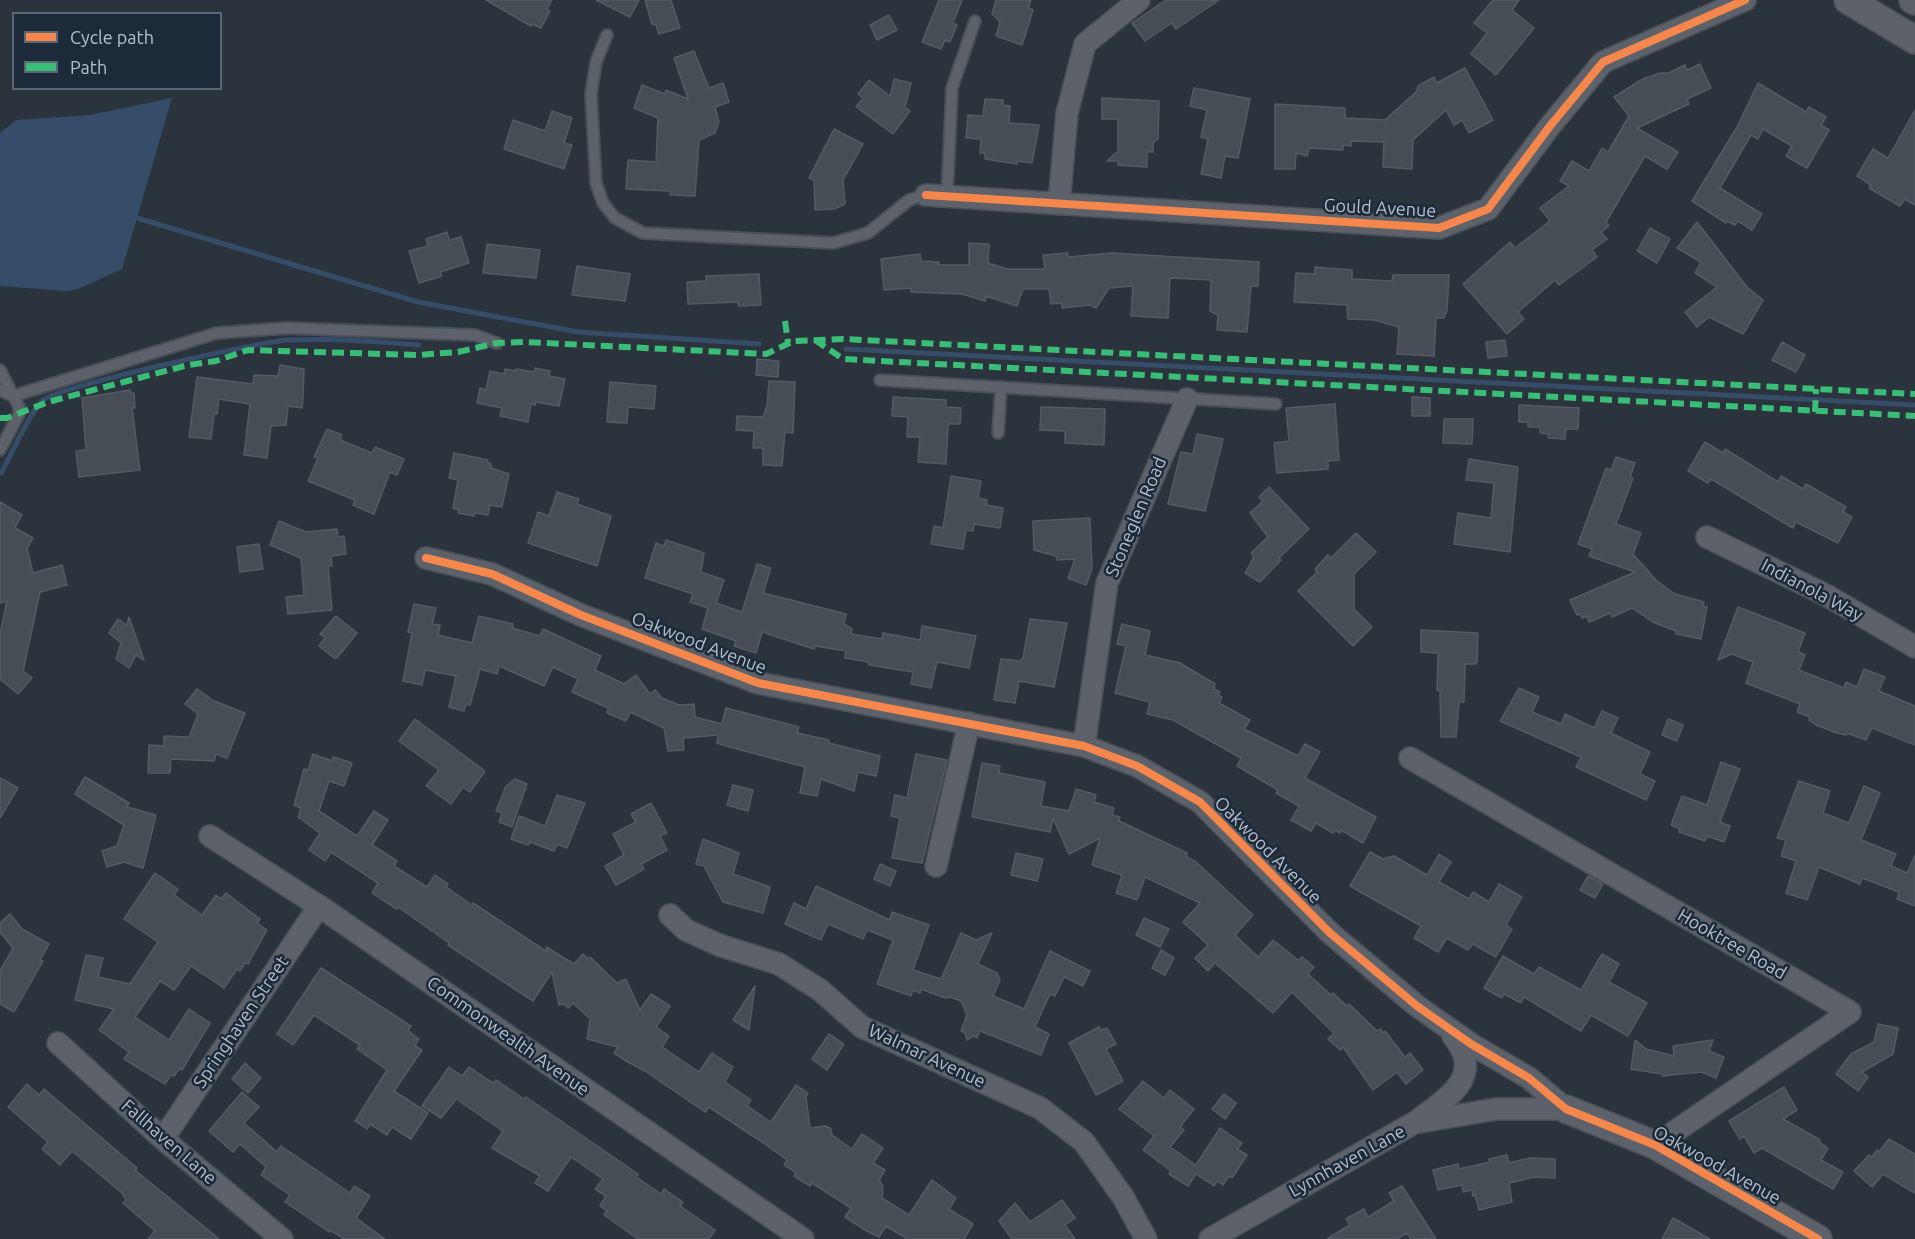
<!DOCTYPE html>
<html>
<head>
<meta charset="utf-8">
<style>
	body { margin:0 }
	#map { position:relative; width:1915px; height:1239px; overflow:hidden; background:#2b343d; font-family:Ubuntu,sans-serif }
	canvas { display:block }
	.legend { position:absolute; left:12px; top:12px; width:210px; height:78px; box-sizing:border-box; background:#1d2a39; border:2px solid #5a6674; margin:0; padding:8px 10px; list-style:none; font-size:18px; color:#b6c0cd }
	.legend li { display:flex; align-items:center; gap:12px; height:30px }
	.legend b { width:30px; border:2px solid #5a6674 }
</style>
</head>
<body>
<div id="map">
<canvas width="1915" height="1239"></canvas>
<ul class="legend">
<li><b style="height:8px;background:#f5874c"></b>Cycle path</li>
<li><b style="height:8px;background:#3abd76"></b>Path</li>
</ul>
</div>
<script>
const context = document.querySelector('canvas').getContext('2d');
context.lineJoin = 'round';
function paint(path, color) {
  context.fillStyle = color;
  context.fill(path, 'evenodd');
}
function stroke(path, color, width, dash) {
  context.strokeStyle = color;
  context.lineWidth = width;
  context.lineCap = dash ? 'butt' : 'round';
  context.setLineDash(dash || []);
  context.stroke(path);
}
function drawText(font, color, halo, rows, align = 'center') {
  context.font = font + ' Ubuntu,sans-serif';
  context.lineWidth = 5;
  context.setLineDash([]);
  context.textBaseline = 'middle';
  context.strokeStyle = halo;
  context.fillStyle = color;
  for (const [text, x, y, turn = 0] of rows) {
    context.save();
    context.translate(x, y);
    context.rotate((+turn || 0) * Math.PI / 180);
    context.textAlign = isNaN(turn) ? turn : align;
    if (halo) context.strokeText(text, 0, 0);
    context.fillText(text, 0, 0);
    context.restore();
  }
}
const water = new Path2D(`
	M172,98l-50,171 -44,20 -12,2 -66,-5v-153l16,-13 74,-5z`);
const stream = new Path2D(`
	M137,218l281,84 160,30 181,12
	M846,349l1069,56
	M1,473c12,-21 25,-54 41,-72 13,-14 217,-59 246,-61 44,-2 87,1 131,5`);
const building = new Path2D(`
	M486,0h66l-5,9 3,2 -9,17 -9,-4 -1,2z
	M596,0h43l-9,17z
	M645,0h26l9,28 -21,6 -3,-9 -4,-1z
	M939,0h23l-9,23 4,2 -7,17 -5,-2 -4,9 -19,-7z
	M996,0h35l-3,8 5,2 -11,35 -26,-9 4,-14 -8,-8z
	M1166,0h53l-43,29 -4,-6 -27,18 -13,-18z
	M1493,0h26l-7,10 22,18 -38,47 -25,-21 16,-21 -13,-10z
	M889,15l8,15 -20,10 -7,-15z
	M694,51l15,37 14,-5 6,19 -14,5 4,15 -4,11 -16,7 -4,56 -25,-1v-4l-44,-2 2,-29 28,2 2,-44 -24,-10 8,-23 23,9 1,-4 22,9 -14,-41z
	M1700,64l11,24 -24,11 2,5 -52,24 41,24 -11,17 -22,-13 -39,66 3,4 -8,6 6,7 -15,11 5,7 -38,28 -4,-5 -37,32 6,7 -17,15 -44,-50 47,-42 5,6 35,-27 -10,-13 29,-22 -9,-5 12,-20 17,10 13,-23 6,4 21,-36 -15,-19 29,-18 17,-6h8l17,-8 2,5z
	M1465,68l28,52 -24,13 -7,-13 -8,5 -8,-15 -33,30 -1,29 -29,-2 1,-25 -33,-1v5l-8,-1v5l-34,-2 -2,8 -11,-3 -1,16h-20v-65l70,4v10l40,2 32,-29 1,-5 16,-9 3,6z
	M894,79l17,4 -6,24 5,4 -17,23 -37,-27 7,-9 -5,-4 11,-14 21,16z
	M1758,83l48,29 3,-5 17,10 -5,8 8,5 -22,38 -21,-12 6,-10 -29,-17 -5,10 -7,-4 -31,53 42,26 -10,16 -14,-9 -3,4 -8,-4 -1,2 -34,-22 45,-74z
	M1194,88l56,11 -12,59 -13,-2 -4,22 -20,-4 7,-35 -7,-2 6,-27 -17,-4z
	M1102,98l57,3 -1,38 -5,4v9h-6v15l-29,-2v-4h-11l11,-10v-32h-16z
	M985,99l18,1v5l7,1 -1,17 30,2 -7,38 -15,-2v3l-32,-5v-6h-5l1,-14 -15,-1 2,-23 15,1z
	M1915,110v95l-10,-6 -5,7 -31,-18 2,-3 -14,-9 16,-27 15,9z
	M552,111l20,7 -8,25 8,2 -8,24 -60,-20 9,-29 32,11z
	M834,129l29,15 -20,36 2,24 -11,5 -19,1 -1,-30 -5,-2z
	M1697,222l50,65 16,13 -20,34 -34,-17 -12,10 -12,-15 32,-25 -22,-14 6,-11 -24,-14z
	M1650,228l20,11 -13,24 -20,-12z
	M447,232l2,8 12,-3 8,26 -29,9 2,4 -23,7 -10,-32 19,-5 -2,-7z
	M969,243l20,1 -1,19 19,6h38l-2,-14 25,-2v4l44,-4 147,9 -1,24h-7l-4,46 -30,-2 1,-15 -8,-4 1,-31 -41,-2 -2,40 -37,-2 2,-30 -24,2 -13,20 -6,-3 -28,3v-5l-11,1 -2,-15h-26l-6,17 -31,-10 -1,5 -23,-7 -51,-2v-4l-27,2 -3,-31 39,-5 1,7 18,1 -1,3h31z
	M487,244l53,6 -4,28 -53,-5z
	M577,266l53,8 -5,27 -53,-6z
	M1315,267l37,3v9l40,2 1,-6h56l-2,36 -3,7h-8l-2,38 -37,-2 2,-27 -25,-7 -26,-1 -1,-14 -53,-3 2,-29 19,1z
	M759,274l2,31 -22,1 -1,-4 -50,2 -1,-22 19,-1v-5z
	M1505,340l2,16 -19,2 -2,-16z
	M1782,342l23,13 -9,17 -24,-12z
	M757,359l22,2 -1,16 -22,-2z
	M280,365l24,4 -1,31 -1,8 -14,-2 -2,19 -15,1 -4,32 -23,-3 6,-51 -31,-5 -2,15h-3l-3,25 -22,-2 8,-60 56,7 1,-9 24,1z
	M535,368l15,3 -1,5 16,3 -6,27 -23,-4 -1,3 -4,-1 -3,18 -28,-6 2,-8 -25,-5 3,-15 6,2 4,-19 14,3 1,-5 10,2 1,-2 18,3z
	M769,381l26,1 -2,51 -8,-1 -3,34 -19,-1v-17h-10l1,-17 -18,-1 1,-14 26,1 4,-11z
	M610,382l46,4 -2,23 -26,-2 -1,16 -20,-1z
	M130,390v3h4l1,15h-3l8,62 -61,7 -3,-26 10,-1 -4,-52z
	M893,397l53,3v7l15,1 -1,16h-12l-2,40 -28,-2 2,-25h-13l1,-20 -16,-1z
	M1412,397l18,1v18h-18z
	M1335,404l4,56 -11,1v8l-51,4 -3,-30 15,-2 -3,-33z
	M1519,405l60,3 -1,21h-12l-1,10 -17,-1 1,-4 -9,-1v-6h-12v-5h-9z
	M1041,407l64,2 -1,36 -39,-2v-12l-25,-1z
	M1444,419h29l-1,25 -29,-1z
	M327,429l15,6 -2,5 32,13 3,-6 29,12 -7,16 -7,-3 -16,42 -21,-9 2,-5 -47,-19 10,-23 -4,-1z
	M1197,434l26,5 -18,72 -37,-7 13,-52 12,2z
	M1705,442l18,11 2,-4 53,33 3,-6 22,13 3,-5 40,23 -3,5 9,5 -14,26 -42,-21 -3,6 -82,-49 -3,4 -20,-12z
	M454,453l34,7 -1,2 4,2v4l18,6 -7,33 -12,-2 -2,10 -14,-2v3l-16,-3 1,-3 -6,-2 5,-28 -9,-2z
	M1616,457l19,6 -5,14 3,1 -17,46 25,9 -8,21 24,27 18,13 29,8 -1,4 4,1 -6,32 -25,-5v-3l-23,-9 -21,-14 -20,9 -2,-4 -21,9 -2,-6 -5,2 -2,-4 -3,1 -7,-15 65,-28 -46,-16 3,-7 -14,-5 28,-76 5,2z
	M1469,459l49,8 -8,85 -56,-8 4,-31 33,5 3,-35 -28,-3z
	M951,476l30,5 -3,17 9,2 -1,5 17,3 -3,20 -26,-4 -1,7 -7,-1 -3,19 -32,-5 3,-18 9,2z
	M1269,487l40,42 -30,29 2,2 -21,22 -15,-9 9,-16 -3,-4 17,-16 -18,-24 13,-12 -4,-4z
	M557,492l22,7 -2,5 34,12 -14,50 -69,-23 10,-31 11,4z
	M0,502l22,13 -7,13 18,10 -6,11 6,24 29,-8 5,20 -27,7 -17,79 9,7 -14,16 -18,-15v-45l7,-33 -7,2z
	M1090,518l2,51 -6,16 -18,-7 7,-19 -18,1 -1,-4 -22,-6 -1,-29z
	M279,521l27,11 31,-3 1,8 6,-1 2,18 -15,2 1,10h-4l4,44 -44,4 -2,-17 18,-2 -3,-37 -31,-13z
	M1356,533l20,19 -22,22v35l18,18 -19,19 -55,-55 19,-19 -2,-3 13,-14 3,3z
	M666,540l38,13 -3,19 23,8 -8,23 26,9 15,-48 14,4 -8,25 83,21 -2,10 8,5 -1,5 31,5 1,-6 37,7 2,-14 54,10 -7,32 -32,-6 -6,26 -20,-4 2,-12 -44,-7v-3l-24,-4 1,-7 -31,-5 -1,3 -52,-17 -6,21 -22,-7 2,-5 -34,-12 6,-21 -18,-6 3,-8 -48,-16 11,-35 8,3z
	M259,544l4,25 -23,3 -3,-25z
	M414,604l22,4 -4,16 8,1 -2,10 34,8 7,-27 34,8 -1,4 28,8 3,-7 58,27 -6,14 29,14 12,-9 14,19 5,-4 7,8 17,7 15,-1 1,13 27,7 4,-16 73,19 -2,6 32,7v3l51,13 -4,20 -18,-4 -4,19 -33,-12 -4,17 -17,-3 5,-26 -79,-21 -9,-3 1,-8 -35,3 1,12 -16,1 -4,-23 -34,-16 -4,9 -19,-8 1,-5 -36,-16 6,-13 -25,-12 -9,19 -45,-20 -2,8 -17,-5 -10,36 -4,-1 -2,7 -15,-4 7,-31 -31,-6 -3,15 -19,-4 9,-48 -4,-1z
	M1738,607l67,26 -7,19 7,3 -6,15 45,18 2,-6 11,5 7,-18 21,8 -6,14 36,15v39l-43,-17 -6,12 -19,-7 -1,2 -9,-2 -21,-8 -7,-5 1,-3 -13,-5 3,-8 -54,-21 7,-21 -21,-8 -14,6z
	M336,616l21,17 -20,25h-3l-15,-12 6,-8 -5,-4z
	M129,617l15,43 -8,-5 -7,13 -13,-9 5,-16 -12,-10 9,-14 9,6z
	M1030,619l37,4 -13,64 -35,-6 -4,22 -21,-3 7,-41 19,2 3,-3z
	M1122,624l28,7 -5,24 35,8 35,21 -1,5 6,3 -2,3 4,2 -3,6 31,17 -6,9 54,27 7,-12 15,8 -15,26 71,39 -13,26 -22,-13 -1,3 -5,-3 -2,3 -17,-10 -5,8 -20,-11 8,-14 -23,-13 2,-3 -41,-24 4,-8 -68,-38 -26,-6 3,-12 -35,-9 11,-47 -9,-2z
	M1421,630l57,3 -1,31h-12l-1,38h-5l-3,35h-15l-1,-46 -3,-1 1,-37 -17,-1z
	M1519,688l20,9 -7,15 29,12 4,-10 29,14 8,-17 16,7 -7,15 39,19 -10,22 15,7 -9,19 -70,-33 5,-10 -81,-36z
	M197,689l17,12 31,12 -18,45 -11,-4 -2,7 -43,-2 -1,14h-22l1,-28 15,1v-10l25,1 9,-23 -13,-10z
	M415,719l70,52 -15,21 -7,-5 -12,17 -25,-18 13,-16 -40,-29z
	M1668,719l15,6 -6,16 -15,-6z
	M313,754l19,7 1,-4 19,6 -8,23 -15,-5 -10,30 38,25 17,-25 14,9 -16,25 25,16 -3,5 33,21 8,-12 13,9 -2,3 26,18 1,-2 74,49 -1,-5 28,17 9,-10 5,5 2,-2 27,26 9,-4 14,31 11,-16 19,12 -14,21 13,9 -7,11 37,25 13,-19 21,14 -8,15 26,18 -4,6 24,16 25,-37 12,8 -2,4 4,31 16,-2 5,3 1,6 20,14 10,-15 21,14 -10,15 12,7 -6,10 4,6 -1,12 27,17 23,-35 24,18 -7,11 24,15 -9,15h-57l-21,-13 -7,11 -14,-7 -20,-13 6,-9 -39,-25 -2,3 -16,-10 2,-3 -12,-8 3,-5 -28,-20 -50,-33 -4,5 -60,-41 -17,-9 -14,-9 4,-6 -31,-8 3,-20 -17,-16 -5,5 -4,-4 -5,1 -7,-33 -19,29 -85,-56 1,-2 -51,-36 -2,2 -24,-16 6,-10 -47,-31 -6,9 -16,-11 11,-17 -22,-16 3,-9 -7,-3 10,-36 4,1z
	M916,754l31,6 -25,103 -30,-5 8,-40 -9,-2 4,-21 12,3z
	M1721,762l19,7 -20,53 10,4 -6,16 -17,-6 -2,5 -26,-9 1,-3 -9,-4 11,-29 25,9z
	M982,763l18,3 -1,7 46,9 -4,24 28,5 7,-22 20,6 -2,7 20,6 -2,7 8,2 -1,4 68,32 -1,4 9,4 58,54 -18,20 23,22 15,-17 25,20 4,-3 12,10 -6,7 23,21 2,-2 14,13 2,-2 28,27 3,-2 3,4 2,-2 20,26 5,-4 13,17 -17,14 -9,-12 -24,18 -30,-43 -3,3 -12,-11 6,-6 -42,-41 -19,21 -58,-50 -7,8 -13,-13 13,-13 -25,-23 17,-19 -55,-26 -8,23 -21,-7 6,-18 -30,-10 8,-27 -31,16 -16,-36 -3,14 -78,-15z
	M85,777l44,26 -2,4 29,8 -13,53 -19,-6 -17,5 -5,-16 15,-5 7,-21 -49,-31z
	M0,778l18,10 -18,30z
	M515,779l12,5 -15,43 -13,-5 3,-9 -6,-2 10,-25z
	M1799,781l31,10 -7,22 26,10 15,-37 16,7 -19,47 35,14 -5,12 16,7 8,-18v51l-18,-7 2,-7 -37,-14 -2,6 -41,-17 -12,33 -21,-7 10,-32 -15,-5 5,-16 -9,-2z
	M733,785l20,5 -5,21 -21,-6z
	M557,795l28,8 -18,45 -10,-4 -3,7 -24,-9 -2,3 -17,-6 8,-23 26,10z
	M651,803l16,30 -7,3 7,14 -26,14 3,5 -28,16 -11,-19 19,-11 -11,-21 23,-12 -5,-8z
	M703,839l36,14 -6,21 37,13 -7,26 -40,-11 -19,-36 -8,-2z
	M1370,852l13,7 11,-3 33,19 12,-21 12,8 -12,20 30,17 4,-7 16,10 10,-18 23,13 -16,28 6,4 -16,28 -23,-13 -5,6 -21,-12 -9,14 -24,-14 7,-12 -71,-40z
	M1016,853l27,6 -6,22 -26,-6z
	M880,864l16,7 -6,15 -16,-7z
	M155,873l23,16 -4,6 28,20 14,-20 5,4 5,-6 34,26 -3,4 10,7 -19,34 -3,-1 -5,8 -3,-2 -13,19 -33,-22 -17,24 -14,-9 -25,36 34,23 20,-31 21,14 -28,47 -2,-2 -6,8 -3,-1 -6,9 -41,-25 5,-7 -30,-22 15,-21 -39,-9 11,-45 17,3 -5,19 32,7 28,-42 -34,-23z
	M1588,876l15,8 -8,14 -15,-8z
	M816,886l74,34 2,-8 37,13 -16,45 28,9 20,-46 15,7 16,-7 -14,31 19,9 3,7 -7,16 31,13 26,-58 40,20 -7,15 -19,-9 -9,19 -5,-2 -15,33 14,7 -8,21 -61,-24 -3,7 -4,-2 -6,4 -2,-7 -4,-2 6,-16 -6,-14 -11,-4 -5,1 -24,-9 -1,4 -7,-3 -2,6 -34,-12 16,-44 -26,-10 -4,9 -35,-15 -7,16 -36,-16 9,-21 12,6z
	M10,914l12,15 27,15 -9,16 3,1 -29,51 -14,-8v-33l13,-23 -13,-16v-9z
	M1144,918l25,11 -9,18 -24,-12z
	M1161,950l13,8 -9,17 -13,-7z
	M1602,954l17,10 -10,18 38,21 -19,33 -37,-21 -10,16 -57,-34 -3,6 -17,-9 -2,4 -18,-10 19,-32 31,18 5,-7 42,23z
	M321,968l90,58 -3,5 11,8 -4,7 7,4 -28,41 34,22 -17,26 -19,-12 -5,8 -17,-11 -3,5 -12,-8 32,-51 -30,-21 3,-4 -46,-30 -21,30 -16,-11z
	M755,986l-6,44 -16,-10z
	M1878,1024l20,4 -5,26 -31,18 6,5 -10,14 -22,-17 15,-20 23,-12z
	M1099,1027l2,3 6,-2 9,16 -10,5 17,32 -27,14 -27,-52z
	M829,1034l15,10 -17,26 -15,-11z
	M1635,1040l11,9 28,7 -1,-10 40,-6 -4,11 15,6 -8,21 -15,-6 -39,4v-2l-31,-5z
	M245,1063l16,15 -13,15 -16,-14z
	M449,1067l13,9 7,-9 24,16 3,-3 28,19 2,-2 112,77 -2,3 25,17 3,-5 19,13 -3,4 35,24 -6,9h-71l-34,-24 3,-4 -7,-5 6,-10 -11,-7 8,-10 -32,-22 -23,34 -13,-8 5,-7 -48,-28 11,-17 -47,-32 -15,19 -19,-12z
	M1143,1081l21,17 6,-8 24,19 -14,18 4,3 -14,17 26,18 24,-37 22,15 -5,6 10,6 -15,23 -3,-2 -6,9 -6,-4 -3,5 -18,-12 -8,12 -19,-12 2,-3 -28,-21 11,-14 -35,-27z
	M27,1084l12,11 5,-6 93,79 -2,2 84,69h-71l7,-8 -32,-28 3,-3 -4,-7 -50,-42 -12,14 -18,-16 6,-7 -40,-35z
	M1784,1087l13,23 -14,9 37,21 -1,2 9,6 -7,12 22,12 -10,17 -71,-41 -8,5 -10,-17 -4,3 -11,-18z
	M242,1092l17,15 -15,16 33,29 4,-6 69,47 4,-7 16,10 -14,22 29,21h-41l-14,-9 -1,2 -44,-30 5,-7 -29,-20 5,-8 -26,-23 -7,8 -24,-21z
	M1224,1094l12,9 -11,16 -13,-10z
	M1889,1139l26,15v39l-32,-19 -11,13 -18,-16 15,-16 3,2 5,-7 2,2z
	M1507,1155l2,8 21,-5 25,1v19l-20,-1 -26,6 3,19 -33,8 -4,-15 -2,1 -1,-6 -9,2 -1,-7 -24,5 -5,-20 25,-6 1,5 31,-7 -1,-3z
	M1402,1186l34,53h-25l-4,-6 -10,6h-70l23,-14 -4,-6 18,-10 4,8 26,-16 -5,-8z
	M1062,1200l13,18 -10,7 10,14h-63l-13,-18 16,-18 15,19z
	M1673,1218l37,21h-48z`);
const service = new Path2D(`
	M607,35l-11,27 -5,32 5,89 7,20 12,15 28,15 190,10 35,-10 41,-33 17,-5
	M947,196l5,-108 23,-67
	M0,370l19,37v7l-19,36
	M880,380l396,24
	M0,390l13,6 204,-63 70,-5 188,7 22,8
	M998,433l3,-45`);
const minor = new Path2D(`
	M926,195l513,33 49,-19 62,-83 53,-64 142,-62
	M1059,204l8,-91 18,-69 54,-44
	M1707,537l119,58 89,52
	M426,558l66,16 89,41 177,68 326,63 53,20 63,36 130,131 87,73 54,38 58,34 37,31
	M1084,746l23,-163 80,-184
	M1410,758l440,254 -195,133
	M210,836l109,70 484,333
	M936,866l33,-143
	M670,915l16,15 33,15 60,19 41,26 42,37 178,81 44,34 39,55 23,42
	M58,1043l105,96 119,100
	M1417,1121c32,-25 68,-44 36,-85
	M163,1139l156,-233
	M1210,1239l204,-116 82,-14h70`);
const tertiary = new Path2D(`
	M1848,0l67,40
	M1913,0l2,1
	M1566,1109l89,36 163,94`);
const quiet = new Path2D(`
	M785,321l3,22
	M815,340l28,19 1072,57
	M1815,412l1,-23
	M0,418h7l41,-16 140,-37 28,-4 32,-11 169,5 41,-3 39,-9 28,-1 241,12 28,-13 49,-2 1072,55`);
const cycleway = new Path2D(`
	M926,195l513,33 49,-19 62,-83 53,-64 142,-62
	M426,558l66,16 89,41 177,68 326,63 53,20 63,36 130,131 87,73 54,38 58,34 37,31 89,36 163,94`);
const streetNames = [
	["Gould Avenue",1380,208,3],
	["Stoneglen Road",1136,517,-67],
	["Indianola Way",1812,590,28],
	["Oakwood Avenue",699,643,21],
	["Oakwood Avenue",1268,850,45],
	["Hooktree Road",1732,944,30],
	["Springhaven Street",241,1022,-56],
	["Commonwealth Avenue",508,1036,35],
	["Walmar Avenue",927,1056,25],
	["Fallhaven Lane",169,1142,41],
	["Lynnhaven Lane",1347,1161,-29],
	["Oakwood Avenue",1717,1165,29]
];
paint(water, '#354d69');
stroke(stream, '#354d69', 5);
paint(building, '#464d55');
stroke(building, '#535b64', 1.5);
stroke(service, '#4a5057', 14);
stroke(minor, '#4a5057', 24);
stroke(tertiary, '#4a5057', 30);
stroke(service, '#5d626a', 10);
stroke(minor, '#5d626a', 21);
stroke(tertiary, '#5d626a', 27);
stroke(quiet, '#3abd76', 6, [12, 6]);
stroke(cycleway, '#f5874c', 8);
drawText('18px', '#b6c0cd', '#1d2a39', streetNames);
</script>
</body>
</html>
